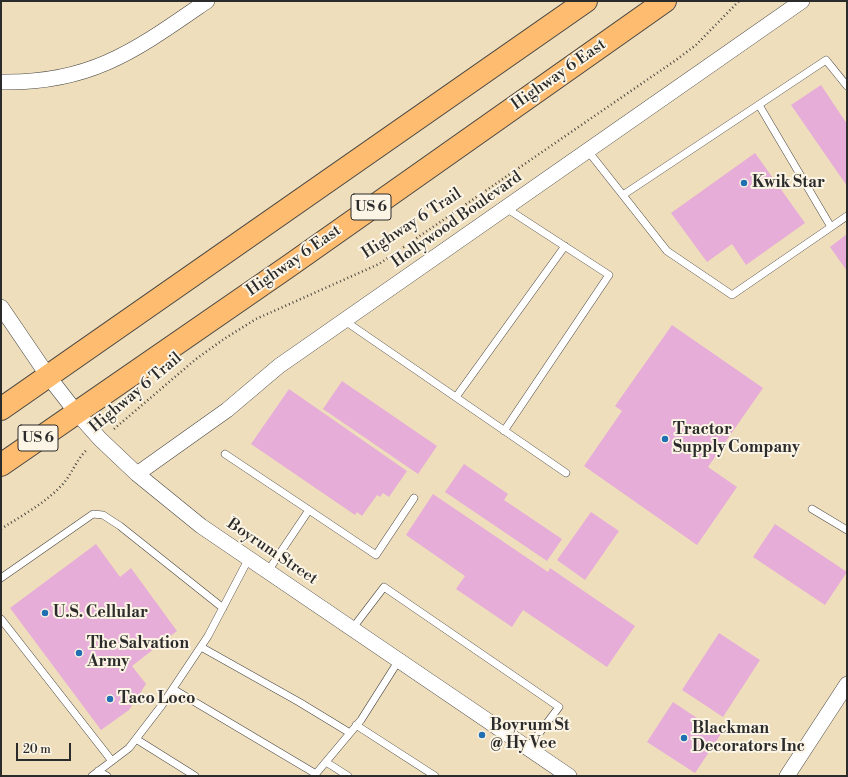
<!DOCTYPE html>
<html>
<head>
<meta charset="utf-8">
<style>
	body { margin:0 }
	#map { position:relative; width:848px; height:777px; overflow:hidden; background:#efdebc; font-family:"Libre Bodoni",serif }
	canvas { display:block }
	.frame { position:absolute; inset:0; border:2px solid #2b2b2b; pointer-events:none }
	.scale { position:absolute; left:16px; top:743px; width:55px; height:18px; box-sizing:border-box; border:2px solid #2b2b2b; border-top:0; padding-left:5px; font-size:12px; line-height:14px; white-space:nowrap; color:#2b2b2b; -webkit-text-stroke:3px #fcf5e5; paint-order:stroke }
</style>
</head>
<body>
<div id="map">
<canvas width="848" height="777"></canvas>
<div class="frame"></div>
<div class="scale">20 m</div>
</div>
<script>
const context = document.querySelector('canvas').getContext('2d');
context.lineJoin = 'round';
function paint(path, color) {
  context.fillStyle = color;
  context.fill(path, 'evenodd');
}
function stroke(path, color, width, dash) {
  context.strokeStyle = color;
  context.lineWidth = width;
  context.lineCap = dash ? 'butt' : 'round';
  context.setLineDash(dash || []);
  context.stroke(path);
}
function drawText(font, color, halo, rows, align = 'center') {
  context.font = font + ' "Libre Bodoni",serif';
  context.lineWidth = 4;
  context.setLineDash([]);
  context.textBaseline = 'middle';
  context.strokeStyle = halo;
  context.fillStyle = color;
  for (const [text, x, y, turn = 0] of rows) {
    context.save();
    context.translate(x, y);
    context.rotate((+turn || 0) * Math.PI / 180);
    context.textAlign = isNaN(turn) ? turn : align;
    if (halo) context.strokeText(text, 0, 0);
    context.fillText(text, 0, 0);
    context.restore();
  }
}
const building = new Path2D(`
	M821,85l26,39v62l-56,-81z
	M755,153l50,70 -59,42 -14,-21 -25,18 -36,-49z
	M847,234v37l-17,-24z
	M672,325l91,63 -55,79 29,20 -40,58 -113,-79 38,-55 -7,-5z
	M342,381l95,65 -19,28 -95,-65z
	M289,389l118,82 -18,26 -6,-4 -3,4 -3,-2 -15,21 -5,-4 -2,3 -104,-71z
	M464,464l44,30 -4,6 58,39 -15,22 -102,-69z
	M433,494l115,78 2,-4 85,58 -28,41 -84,-57 -11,17 -56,-38 9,-13 -59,-41z
	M591,512l28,19 -34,49 -28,-20z
	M775,524l72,48 -22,33 -72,-48z
	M96,544l24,33 11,-9 46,63 -45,35 14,18 -17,26 -28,20 -91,-122z
	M719,633l41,27 -37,57 -41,-27z
	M673,702l48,32 -26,39 -48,-31z`);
const path = new Path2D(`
	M114,429l82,-70 28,-20 32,-20 123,-55 297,-204 20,-15 43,-44
	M1,529c20,-13 43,-25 60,-43 11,-11 15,-27 27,-37`);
const service = new Path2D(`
	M759,105l72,122 16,-11
	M588,151l79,100 65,44 99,-68
	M623,195l203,-135 21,26
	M345,321l221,152
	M456,397l109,-151
	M504,431l105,-156 -103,-67
	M225,454l84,56 -41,61
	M812,509l35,21
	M309,510l67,45 38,-57
	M1,578l92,-64 10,1 17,11 103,82
	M1,619l111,142
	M352,629l32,-42 175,120 -31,41
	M201,647l98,55 51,31
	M173,689l143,85
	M356,725l79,51
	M136,739l59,37
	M326,762l22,14
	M98,771l9,5
	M92,776l37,-28 33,-43 46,-69 41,-78
	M314,776l47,-56 38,-60`);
const minor = new Path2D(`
	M1,82c90,2 135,-32 206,-81
	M1,307l47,69 28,36 24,27 37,35 64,52 368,250
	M137,474l90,-64 52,-44 523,-365
	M787,776l60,-92`);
const primary = new Path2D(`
	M1,409l585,-408
	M1,465l288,-199 376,-265`);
const markers = [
	[744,183,4,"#1f6fb2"],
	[665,439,4,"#1f6fb2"],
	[45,613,4,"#1f6fb2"],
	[79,653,4,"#1f6fb2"],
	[110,699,4,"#1f6fb2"],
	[482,735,4,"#1f6fb2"],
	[684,738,4,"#1f6fb2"]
];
const shields = [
	[371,207,40],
	[38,438,40]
];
const shieldNames = [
	["US 6",371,207],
	["US 6",38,438]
];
const streetNames = [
	["Highway 6 East",559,75,-35],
	["Hollywood Boulevard",457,220,-35],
	["Highway 6 Trail",412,224,-33],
	["Highway 6 East",294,261,-35],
	["Highway 6 Trail",136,393,-40],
	["Boyrum Street",272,552,34]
];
const poiNames = [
	["Kwik Star",752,183],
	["Tractor",673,430],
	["Supply Company",673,448],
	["U.S. Cellular",53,613],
	["The Salvation",87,644],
	["Army",87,662],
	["Taco Loco",118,699],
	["Boyrum St",490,726],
	["@ Hy Vee",490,744],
	["Blackman",692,729],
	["Decorators Inc",692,747]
];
paint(building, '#e6add8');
stroke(service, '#484641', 8);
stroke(minor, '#484641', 16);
stroke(primary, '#484641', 24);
stroke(path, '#484641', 2.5, [1, 3]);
stroke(service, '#fff', 7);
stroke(minor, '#fff', 15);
stroke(primary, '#fdbc70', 22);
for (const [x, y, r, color] of markers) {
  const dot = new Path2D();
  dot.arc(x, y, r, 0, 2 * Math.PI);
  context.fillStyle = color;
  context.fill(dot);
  stroke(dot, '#fcf5e5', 1.5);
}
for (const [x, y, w] of shields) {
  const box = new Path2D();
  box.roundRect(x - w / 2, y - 13, w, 26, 3);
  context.fillStyle = '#fcf5e5';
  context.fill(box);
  stroke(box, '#2b2b2b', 1);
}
drawText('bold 15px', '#2b2b2b', null, shieldNames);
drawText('16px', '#2b2b2b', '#fcf5e5', streetNames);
drawText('bold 16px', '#2b2b2b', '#fcf5e5', poiNames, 'left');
</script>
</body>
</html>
